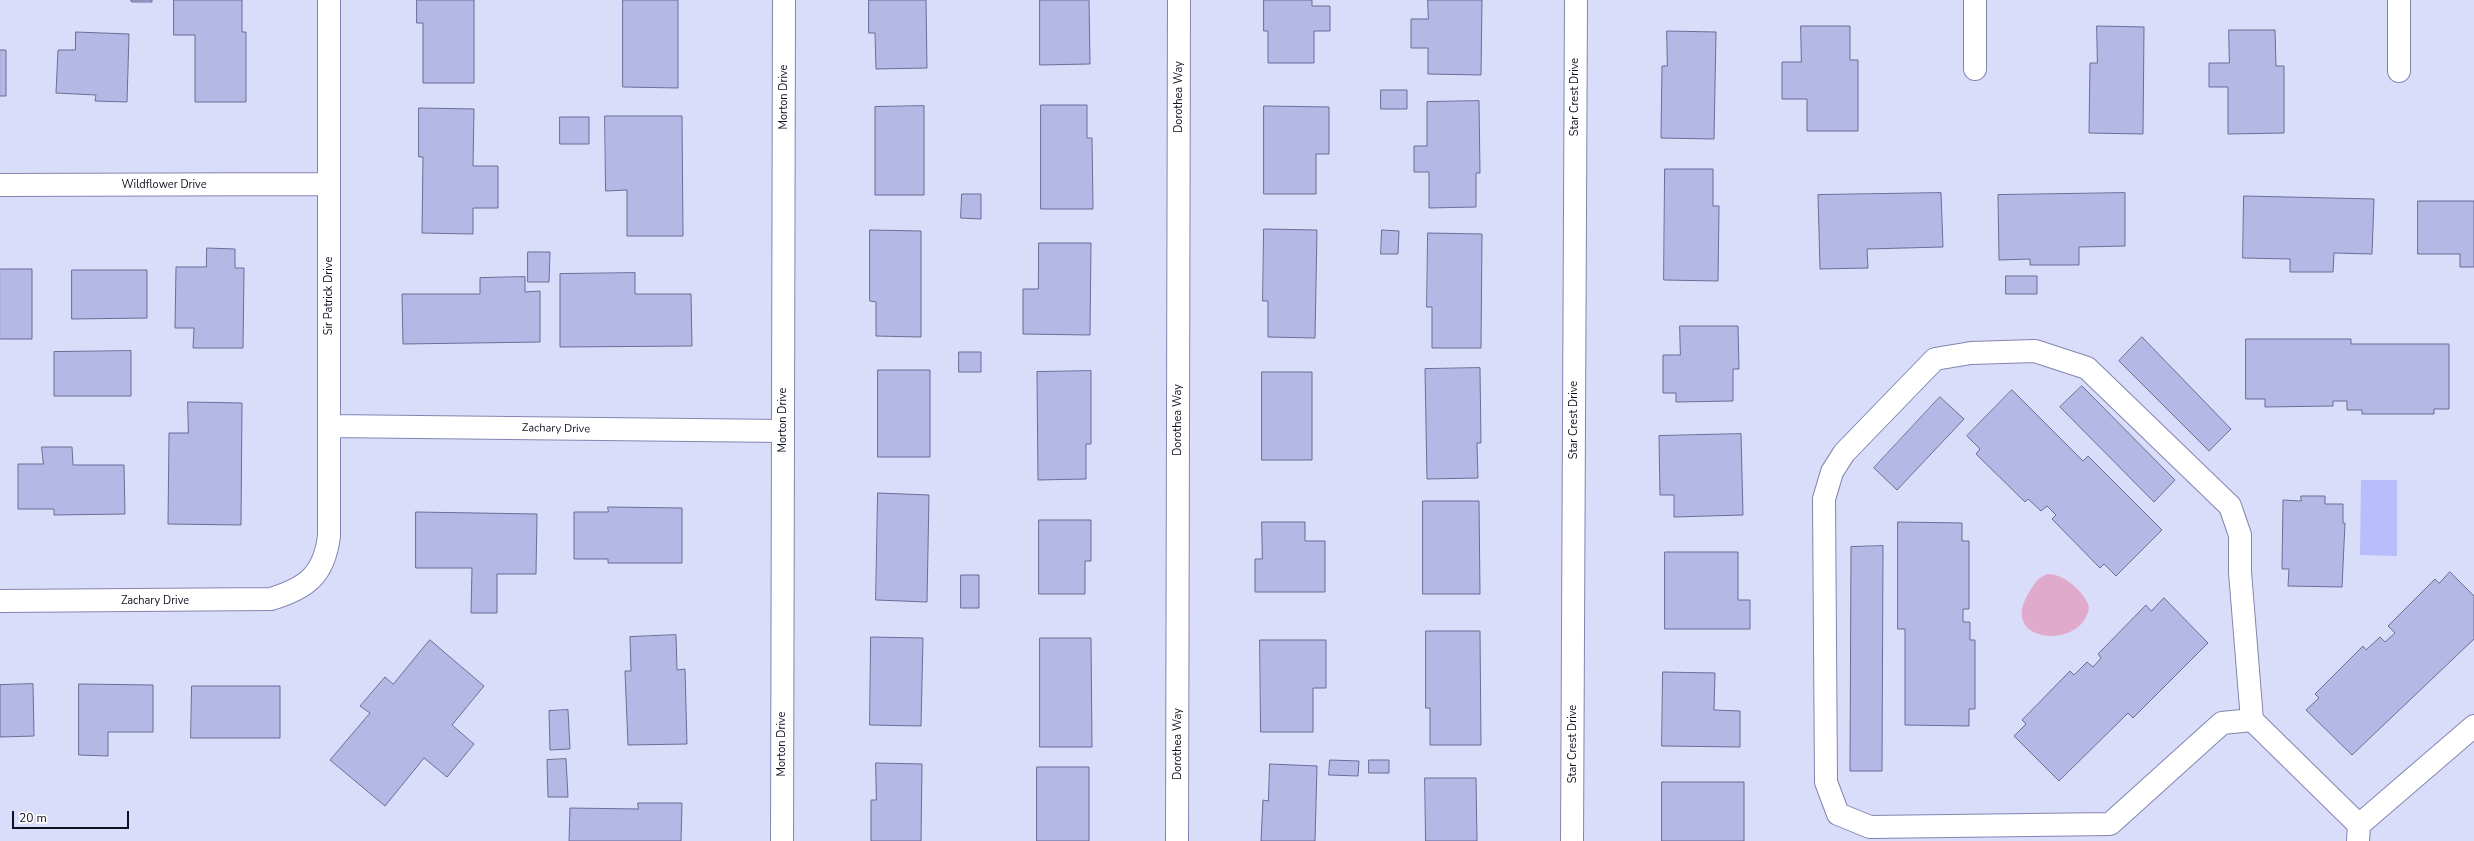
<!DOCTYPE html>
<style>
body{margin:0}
#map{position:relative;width:2474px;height:841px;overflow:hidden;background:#daddf9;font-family:"Nunito Sans",sans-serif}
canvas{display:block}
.scale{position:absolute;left:12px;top:811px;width:117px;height:18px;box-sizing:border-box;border:2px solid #0f1020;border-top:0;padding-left:5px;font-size:12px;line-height:14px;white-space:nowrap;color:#0f1020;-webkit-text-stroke:3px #fff;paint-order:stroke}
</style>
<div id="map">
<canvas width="2474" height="841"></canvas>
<div class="scale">20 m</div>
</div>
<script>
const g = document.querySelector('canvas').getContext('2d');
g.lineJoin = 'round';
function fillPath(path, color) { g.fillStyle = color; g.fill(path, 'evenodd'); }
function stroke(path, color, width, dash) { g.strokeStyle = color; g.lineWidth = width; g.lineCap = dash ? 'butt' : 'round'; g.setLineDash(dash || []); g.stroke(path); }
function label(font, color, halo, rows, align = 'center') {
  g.font = font + ' "Nunito Sans",sans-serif'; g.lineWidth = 3.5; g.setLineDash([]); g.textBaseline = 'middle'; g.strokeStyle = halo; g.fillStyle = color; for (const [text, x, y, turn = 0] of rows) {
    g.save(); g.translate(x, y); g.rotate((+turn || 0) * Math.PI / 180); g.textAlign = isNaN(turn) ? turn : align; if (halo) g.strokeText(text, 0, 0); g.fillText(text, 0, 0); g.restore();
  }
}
fillPath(new Path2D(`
 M2047,574C2063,573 2085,592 2089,607C2084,650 2000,644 2027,596C2032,587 2037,578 2047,574Z`), '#e0aacc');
fillPath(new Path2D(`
 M2361,480H2397V556L2360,555Z`), '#b8bdfc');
const building = new Path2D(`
 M131,0H152V2H132Z
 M174,0H242V32H246V102H195V35H174Z
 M417,0H474V83H423V23H417Z
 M623,0H678V88L623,87Z
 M869,0H926L927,68L876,69L875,33H869Z
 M1040,0H1089L1090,64L1040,65Z
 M1264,0H1312V6H1330V31H1314V63H1268V31H1264Z
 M1428,0H1482L1481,75L1428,74V48H1411V19H1428Z
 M1801,26H1850V60H1858V131H1807V99H1782V62H1801Z
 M2097,26L2144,27L2143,134L2089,133L2090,63H2097Z
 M2229,30H2275L2276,66H2284V133L2228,134V87H2209V63H2229Z
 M1667,31L1716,32L1714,139L1661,138L1662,66H1667Z
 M76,32L129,34L127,102L95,101L96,95L56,93L58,50H75Z
 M0,50H6V96H0Z
 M1381,90H1407V109H1381Z
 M1479,101L1480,173H1476V207L1429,208V172H1414V146H1427V102Z
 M1041,105H1087V138H1092L1093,209H1041Z
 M924,106V195H875V107Z
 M1264,106L1329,107V154H1316V194H1264Z
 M419,108L474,109L473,166H498V208H473V234L422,233L423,157H419Z
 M605,116H682L683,236H627V190L606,191Z
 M560,117H589V144H560Z
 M1665,169H1713V206H1719L1718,281L1664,280Z
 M1941,193L1943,247L1867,249L1868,268L1820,269L1818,195Z
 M2125,193V246L2079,247V265H2030V259L1999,260L1998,195Z
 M962,194H981V219L961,218Z
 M2244,196L2374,199L2372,254L2334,253L2333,272H2290V259L2243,258Z
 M2418,201H2474V267H2460V254H2418Z
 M1264,229L1317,230L1315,338L1268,337V301H1263Z
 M870,230L921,231V337L876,336V302L870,301Z
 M1382,230L1399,231L1398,254H1381Z
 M1428,233L1482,234L1481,348H1432V307H1427Z
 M1039,243H1091L1090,335L1023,334V289H1038Z
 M207,248L235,249V268H244L243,348H193L194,328H175L176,267H206Z
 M528,252H550L549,282H528Z
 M0,269H32V339H0Z
 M72,270H147V318L72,319Z
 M635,273V294H691L692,346L560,347V274Z
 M2006,276H2037V294H2006Z
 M525,277V292L540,291V342L403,344L402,294H480V278Z
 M1680,326H1738L1739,369H1733V401L1676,402V393H1663V355H1680Z
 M2142,337L2231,429L2209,451L2119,361Z
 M2246,339H2351V344H2449V409H2434V414H2362V410H2347V401H2333V406L2265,407V399H2246Z
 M131,351V396H54V352Z
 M959,352H981V372H959Z
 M1480,368L1481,443H1477L1478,478L1427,479L1425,369Z
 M878,370H930V457H878Z
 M1091,371V444H1086V479L1038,480L1037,372Z
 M1262,372H1312V460H1262Z
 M2082,386L2175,480L2154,502L2060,407Z
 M2012,390L2083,461L2088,456L2162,530L2116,576L2104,564L2100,568L2052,519L2056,515L2047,506L2041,511L2028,499L2025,502L1976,454L1980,449L1967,436Z
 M1940,397L1964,419L1897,490L1874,468Z
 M188,402L242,403L241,525L168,524L169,433H188Z
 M1741,434L1743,515L1674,517V495H1660L1659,436Z
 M42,447H72L73,465H124L125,514L54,515V509H18V464H43Z
 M878,493L929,495L927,602L876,600Z
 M2301,496H2325V504H2343V523H2345L2342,587L2288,586L2289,569H2282L2283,500L2301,501Z
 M1423,501H1479L1480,594H1423Z
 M608,507L682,508V563H608V559H574V512H608Z
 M416,512L537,514L536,574H497V613H471L472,568H416Z
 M1039,520H1091V561H1085V594H1039Z
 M1262,522H1305V541H1325V592H1255V559H1262Z
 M1898,522L1962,523V541H1969V609H1963V622H1970V640H1975V709H1969V726L1905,725V629H1898Z
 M1883,546L1882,771H1850L1851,547Z
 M1665,552H1738V600H1750V629H1665Z
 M2450,572L2474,596V639L2352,755L2306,710L2319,698L2315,694L2363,646L2366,650L2380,637L2385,642L2395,633L2388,626L2435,579L2439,583Z
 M961,575H979V608H961Z
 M2164,598L2208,643L2133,718L2128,713L2059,781L2014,736L2026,724L2022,720L2070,671L2074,675L2087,662L2093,667L2101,658L2098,654L2146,605L2151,611Z
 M1426,631H1480L1481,745H1430V708H1426Z
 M676,635L677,670L685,669L687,744L628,745L625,671H631L630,637Z
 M871,637L923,638L921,726L870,725Z
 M1040,638H1091L1092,747H1040Z
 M430,640L484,686L452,725L474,744L447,777L424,758L385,806L330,760L370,713L360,706L385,677L393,684Z
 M1260,640H1326V688H1313V732H1261Z
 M1663,672L1715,673L1714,710L1740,711V747L1662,746Z
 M33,684L34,736L0,737V685Z
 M79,684L153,685V732H108V756L79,755Z
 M192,686H280V738H191Z
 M568,710L570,749L550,750L549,711Z
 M566,759L568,797H548L547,760Z
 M1330,760L1359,761L1358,776L1329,775Z
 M1369,760H1389V773H1369Z
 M876,763L922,764L921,841H871V800H876Z
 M1270,764L1317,766L1315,841H1261L1263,800L1268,801Z
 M1037,767H1089V841H1037Z
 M1425,778H1476L1477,841H1426Z
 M1662,782H1744V841H1662Z
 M638,803H682L681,841H569L570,808L638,809Z`);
fillPath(building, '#b4b8e5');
stroke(building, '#6b6d97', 1);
const minor = new Path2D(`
 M1975,0V69
 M2399,0V71
 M0,185L328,184
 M329,426L783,431
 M0,601L271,599C307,588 324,575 329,536V0
 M2252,720L2222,723L2110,824L1870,827L1838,814L1826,782L1824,499L1832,472L1844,453L1935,359L1971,353L2035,351L2087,368L2230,506L2240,535V572L2252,720L2359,825L2358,841
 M2359,825L2474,726
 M782,841L784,0
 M1177,841L1179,0
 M1572,841L1576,0`);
stroke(minor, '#8285b0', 24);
stroke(minor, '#fff', 22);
label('11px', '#0f1020', '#fff', [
 ["Morton Drive",784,97,-90],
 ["Dorothea Way",1179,97,-90],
 ["Star Crest Drive",1575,97,-90],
 ["Wildflower Drive",164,185],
 ["Sir Patrick Drive",329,296,-90],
 ["Morton Drive",783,420,-90],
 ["Dorothea Way",1178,420,-90],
 ["Star Crest Drive",1574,420,-90],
 ["Zachary Drive",556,429,1],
 ["Zachary Drive",155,601],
 ["Morton Drive",782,744,-90],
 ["Dorothea Way",1178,744,-90],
 ["Star Crest Drive",1573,744,-90]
]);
</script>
